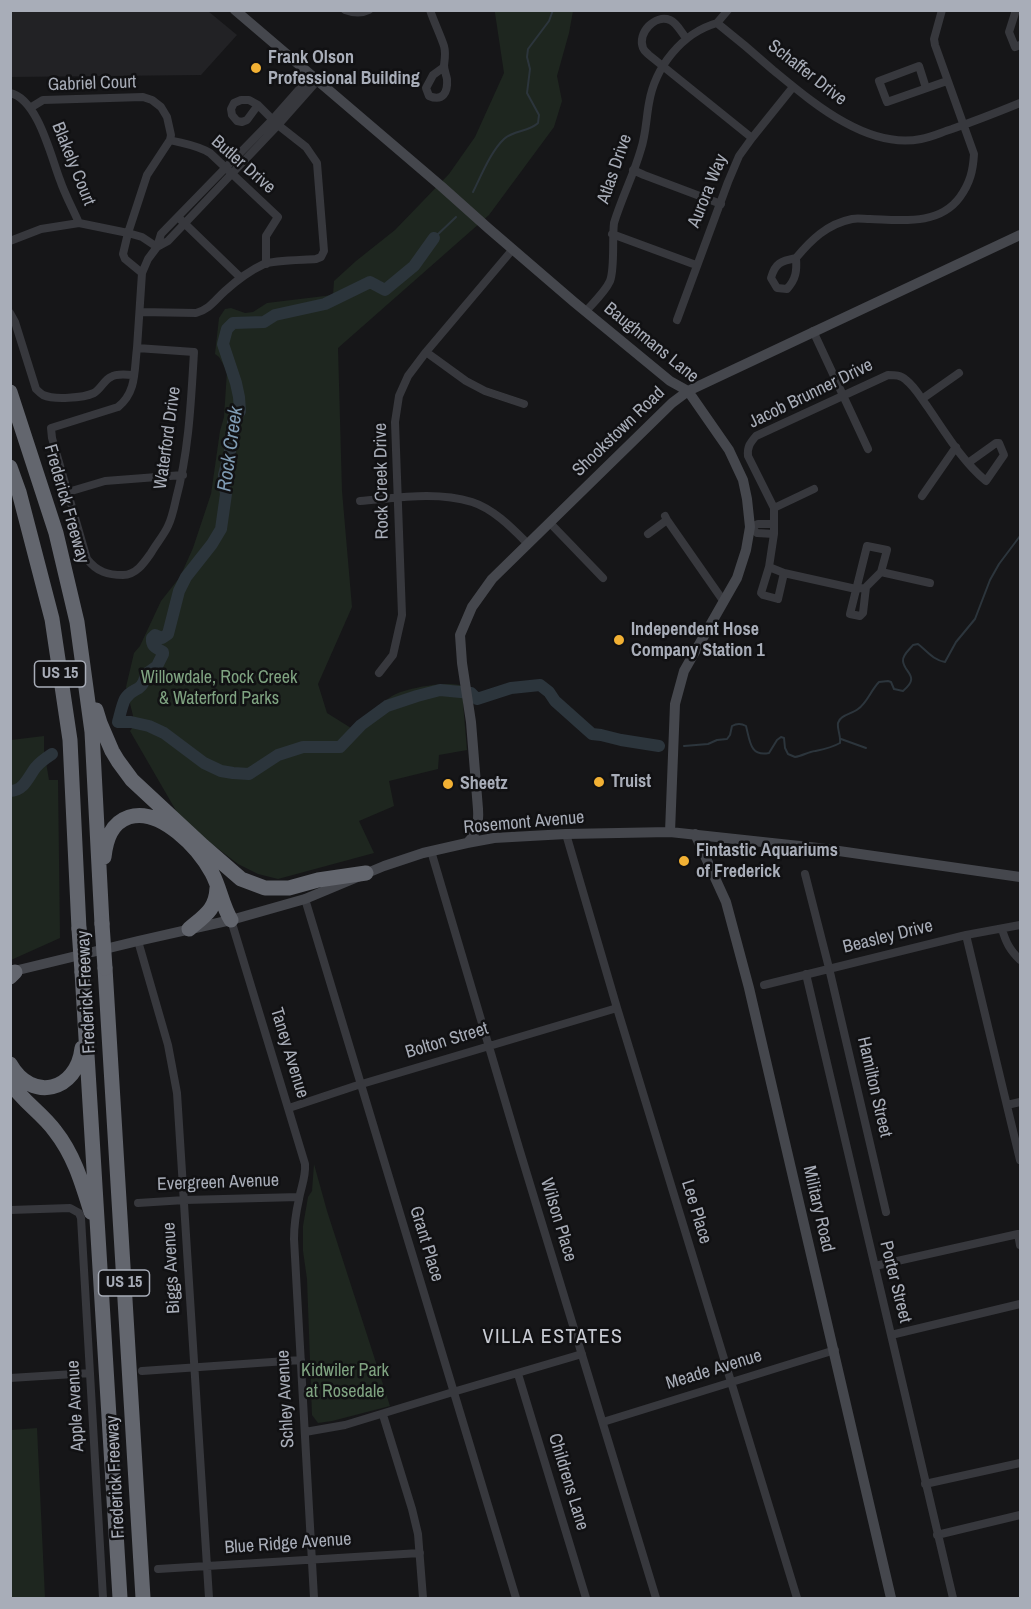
<!DOCTYPE html>
<style>
body{margin:0}
#map{position:relative;width:1031px;height:1609px;overflow:hidden;background:#161618;font-family:"Archivo Narrow",sans-serif}
canvas{display:block}
.frame{position:absolute;inset:0;border:12px solid #a8adb8;pointer-events:none}
</style>
<div id="map">
<canvas width="1031" height="1609"></canvas>
<div class="frame"></div>
</div>
<script>
const g = document.querySelector('canvas').getContext('2d');
g.lineJoin = 'round';
function fillPath(path, color) { g.fillStyle = color; g.fill(path, 'evenodd'); }
function stroke(path, color, width, dash) { g.strokeStyle = color; g.lineWidth = width; g.lineCap = dash ? 'butt' : 'round'; g.setLineDash(dash || []); g.stroke(path); }
function label(font, color, halo, rows, align = 'center') {
  g.font = font + ' "Archivo Narrow",sans-serif'; g.lineWidth = 5; g.setLineDash([]); g.textBaseline = 'middle'; g.strokeStyle = halo; g.fillStyle = color; for (const [text, x, y, turn = 0] of rows) {
    g.save(); g.translate(x, y); g.rotate((+turn || 0) * Math.PI / 180); g.textAlign = isNaN(turn) ? turn : align; if (halo) g.strokeText(text, 0, 0); g.fillText(text, 0, 0); g.restore();
  }
}
fillPath(new Path2D(`
 M10,11H208L237,35L201,75L11,77Z`), '#222225');
fillPath(new Path2D(`
 M495,11H573L569,33L557,76L562,101L554,127L489,215L338,348L342,491L352,607L318,684L327,713L351,728C365,718 378,705 392,696C404,688 453,679 465,687L463,703L467,750L439,755L438,769L389,781L394,806L359,821L374,853L278,879L258,874L238,864L182,821L130,731L135,724L126,687L134,653L140,646L161,601L180,577L193,548L211,494L220,431L224,417L227,371L219,357L215,354L219,318L225,309L231,308L245,313L253,312L267,303L333,295L334,281L356,261L395,230L449,174L475,137L504,73L495,13Z
 M44,736V750L49,780H58L60,938L11,960V740Z
 M314,1164L327,1211L390,1406L332,1421L318,1423L312,1415L307,1279L303,1251V1226L308,1197L312,1191Z
 M37,1428L45,1598H11V1430Z`), '#1e261f');
stroke(new Path2D(`
 M473,192C481,176 491,151 504,139C514,130 529,132 538,123L539,115L527,93L530,69L527,57L528,49L549,21L553,10
 M434,238L456,217
 M841,739L866,748
 M684,746L708,744L717,740L727,739L730,735L732,726C737,723 741,723 746,726C750,741 750,757 769,753L777,740L781,737L784,738L785,748L788,754L795,757C802,756 808,752 815,751C825,749 831,748 840,743C841,736 837,729 838,723C840,715 852,714 858,709C867,703 871,690 879,682L888,681L891,682L894,689L903,691C921,676 904,673 903,661C902,655 910,649 913,645L918,644C927,651 933,660 945,662L956,642L975,619L990,580L999,564L1020,536`), '#2c353c', 2);
stroke(new Path2D(`
 M434,238L414,266L385,290L370,282L325,304L275,315L264,322L233,323L227,329L223,344L236,383L239,397L240,411L233,422V439L224,475V483L226,494L221,529L212,544L186,577L179,591L168,634L162,638L155,635L152,638C151,647 157,648 163,652V654L157,666L146,674C142,694 133,686 125,699C122,705 120,715 118,722H131L149,726L164,733L204,763L221,771L233,773L249,774L278,755L303,747H340L361,725L387,706L417,696L440,690L471,693L477,699L511,688L540,685L549,692L555,701L592,734L601,735L621,740L659,746
 M10,791C24,791 28,777 36,767C40,762 46,758 52,754`), '#2c353c', 12);
stroke(new Path2D(`
 M345,10C353,13 361,14 369,10
 M430,10C434,22 440,34 444,46C446,53 445,58 444,65C444,70 446,74 447,79C448,92 443,102 429,96L426,88L433,75L444,67
 M1016,10L1009,32L1015,47L1020,45
 M717,23C736,38 755,54 773,70C812,102 867,150 921,139C932,137 942,132 952,129C975,121 998,112 1020,103
 M717,23L728,10
 M686,38C681,32 677,23 670,20C655,14 637,33 643,48C644,51 647,53 649,55L752,138
 M926,88L919,66L879,81L887,102L947,81
 M10,93C38,99 51,157 60,180C65,195 73,209 79,223
 M30,108L43,100L143,97L152,100L161,107L167,117L171,135L170,140L147,175L128,233L123,254L125,259L142,273
 M170,140C185,144 197,145 210,153L278,217L266,236V264
 M633,170L644,175L721,204
 M181,220L241,278
 M612,234L696,265
 M10,241L41,229L79,223L128,233L142,237L157,247
 M157,247L168,241L278,125L317,81
 M796,258C781,261 775,263 771,278L777,288L787,289C796,279 797,271 796,258C811,240 827,224 852,219C857,218 864,219 870,219C901,220 939,226 960,197C970,183 973,171 974,154L935,45L934,39L942,10
 M586,311C594,302 605,292 610,281C615,268 612,239 614,223C622,197 634,174 641,149C646,134 646,119 649,103C655,67 682,33 717,23
 M140,312L196,313C210,309 215,300 225,291C236,281 251,270 264,264C274,260 304,260 316,259L321,257L324,251L317,163L306,147L278,125L258,105L249,100H241L234,103L231,109L232,115L237,121L242,122L247,120L258,105
 M10,313L15,322L36,389C38,391 40,393 43,395C54,400 83,398 94,393C101,389 104,380 111,377C117,373 126,375 134,375
 M677,320L728,182L739,156L752,138L793,87
 M813,331L868,449
 M137,348C134,370 137,392 118,407L51,428L52,438L87,559C97,572 108,575 123,575C136,575 144,563 151,553C156,544 164,535 168,526C172,518 174,508 176,499C189,451 191,401 194,352L137,348L142,273L148,259L157,247L161,234L273,119L311,76
 M426,352L466,381L485,391L524,404
 M922,399L959,373
 M68,492L105,481L183,475
 M922,496L956,447
 M360,501C397,498 436,491 472,502C494,509 513,529 528,544
 M774,508L814,489
 M667,520L720,596L724,602L667,520L665,516L667,520
 M550,523L603,578
 M750,527L757,533L774,534
 M750,527L758,524H774
 M648,534L667,520
 M867,546L887,550L881,572L866,587L863,613L860,616L850,614Z
 M769,567L784,573L856,589L861,588
 M881,572L930,583
 M784,573L778,599L763,595L761,593L769,567L774,534V508L748,456C747,447 750,443 756,436L888,375C895,375 901,375 906,380C915,387 921,398 927,406C945,432 962,461 986,481L1004,455L999,443H996L968,463
 M379,673L393,655L402,615L395,422L399,396L408,376L426,352L513,249
 M566,834L617,1008L797,1598
 M431,851L519,1148L656,1598
 M805,874L829,968L886,1212
 M305,899L516,1598
 M231,920L305,1164C306,1177 301,1187 299,1199C296,1212 294,1226 294,1239L314,1598
 M1002,929C1006,943 1010,950 1020,960
 M966,935L1020,1160
 M138,941L168,1045L177,1093L209,1598
 M806,974L953,1598
 M764,985L966,935L1020,925
 M1007,1105L1020,1102
 M289,1108L355,1086L617,1008
 M138,1203L185,1200L299,1197
 M10,1210L70,1208L79,1213L81,1218L103,1598
 M875,1266L1018,1234L1020,1245
 M891,1335L1020,1304
 M142,1371L301,1360
 M518,1374L586,1598
 M10,1378L90,1373
 M383,1415L412,1509L418,1534L423,1598
 M603,1422L835,1350
 M305,1432L345,1425L453,1392L582,1354
 M925,1484L1020,1463
 M937,1535L1020,1515
 M158,1569L420,1553`), '#37383d', 8);
stroke(new Path2D(`
 M235,10L441,186L488,228L574,302L670,381L688,391L729,450L743,480L747,499L750,527L746,550L737,578L684,671L675,704L670,832
 M695,834L726,902L749,988L891,1598
 M467,843C477,834 479,822 478,809L471,722L462,663L460,635L472,607L492,579L672,403L688,391L1020,235
 M10,972L138,941L231,920L305,899L384,866L423,853L467,843L494,838L566,834L670,832L818,848L1020,877`), '#45474d', 10);
stroke(new Path2D(`
 M10,392L56,533L77,622L92,732L102,924
 M10,467L19,492L52,619L70,740L79,929
 M96,710L100,723L112,751L118,761L132,780L203,846L241,879L265,888H289L318,880L366,873
 M104,857C106,840 111,823 129,817C161,807 199,849 212,873C220,888 222,905 231,920
 M189,929C204,916 216,910 217,888
 M105,968L143,1598
 M82,972L120,1598
 M10,977L15,972
 M10,1064C32,1103 77,1091 82,1048
 M10,1082C22,1101 42,1113 55,1131C74,1155 82,1183 91,1212`), '#63666e', 15);
stroke(new Path2D(`
 M102,924L105,968
 M79,929L82,972`), '#63666e', 15);
for (const [x, y, r, color] of [
 [256,68,6,"#f2b134"],
 [619,640,6,"#f2b134"],
 [599,782,6,"#f2b134"],
 [448,784,6,"#f2b134"],
 [684,861,6,"#f2b134"]
]) { const dot = new Path2D(); dot.arc(x, y, r, 0, 2 * Math.PI); g.fillStyle = color; g.fill(dot); stroke(dot, '#111113', 2); }
for (const [x, y, w] of [
 [60,674,51],
 [124,1283,51]
]) { const box = new Path2D(); box.roundRect(x - w / 2, y - 13, w, 26, 4.5); g.fillStyle = '#111113'; g.fill(box); stroke(box, '#a8adb8', 1.5); }
label('bold 16px', '#a8adb8', null, [
 ["US 15",60,674],
 ["US 15",124,1283]
]);
label('bold 18px', '#a8adb8', '#111113', [
 ["Frank Olson",268,58],
 ["Professional Building",268,79],
 ["Independent Hose",631,630],
 ["Company Station 1",631,651],
 ["Truist",611,782],
 ["Sheetz",460,784],
 ["Fintastic Aquariums",696,851],
 ["of Frederick",696,872]
], 'left');
label('18px', '#a8adb8', '#111113', [
 ["Schaffer Drive",807,73,38],
 ["Gabriel Court",92,84,-2],
 ["Blakely Court",73,164,68],
 ["Butler Drive",243,165,41],
 ["Atlas Drive",615,169,-71],
 ["Aurora Way",708,191,-68],
 ["Baughmans Lane",651,343,39],
 ["Jacob Brunner Drive",811,394,-26],
 ["Shookstown Road",619,432,-44],
 ["Waterford Drive",168,438,-82],
 ["Rock Creek Drive",382,481,-91],
 ["Frederick Freeway",66,504,74],
 ["Rosemont Avenue",524,823,-5],
 ["Beasley Drive",888,937,-14],
 ["Frederick Freeway",87,992,-93],
 ["Bolton Street",447,1041,-17],
 ["Taney Avenue",289,1053,73],
 ["Hamilton Street",874,1087,77],
 ["Evergreen Avenue",218,1183,-2],
 ["Military Road",818,1209,77],
 ["Lee Place",696,1212,73],
 ["Wilson Place",558,1220,73],
 ["Grant Place",426,1244,73],
 ["Biggs Avenue",172,1268,-93],
 ["Porter Street",895,1282,76],
 ["Meade Avenue",714,1370,-17],
 ["Schley Avenue",286,1399,-93],
 ["Apple Avenue",76,1406,-93],
 ["Frederick Freeway",116,1477,-93],
 ["Childrens Lane",568,1482,73],
 ["Blue Ridge Avenue",288,1544,-4]
]);
label('18px', '#7fa381', '#111113', [
 ["Willowdale, Rock Creek",219,678],
 ["& Waterford Parks",219,699],
 ["Kidwiler Park",345,1371],
 ["at Rosedale",345,1392]
]);
label('italic 20px', '#7f9bb3', '#111113', [
 ["Rock Creek",231,449,-82]
]);
g.letterSpacing = '1.5px';
label('20px', '#c9ccd4', '#111113', [
 ["VILLA ESTATES",553,1338]
]);
g.letterSpacing = '0px';
</script>
